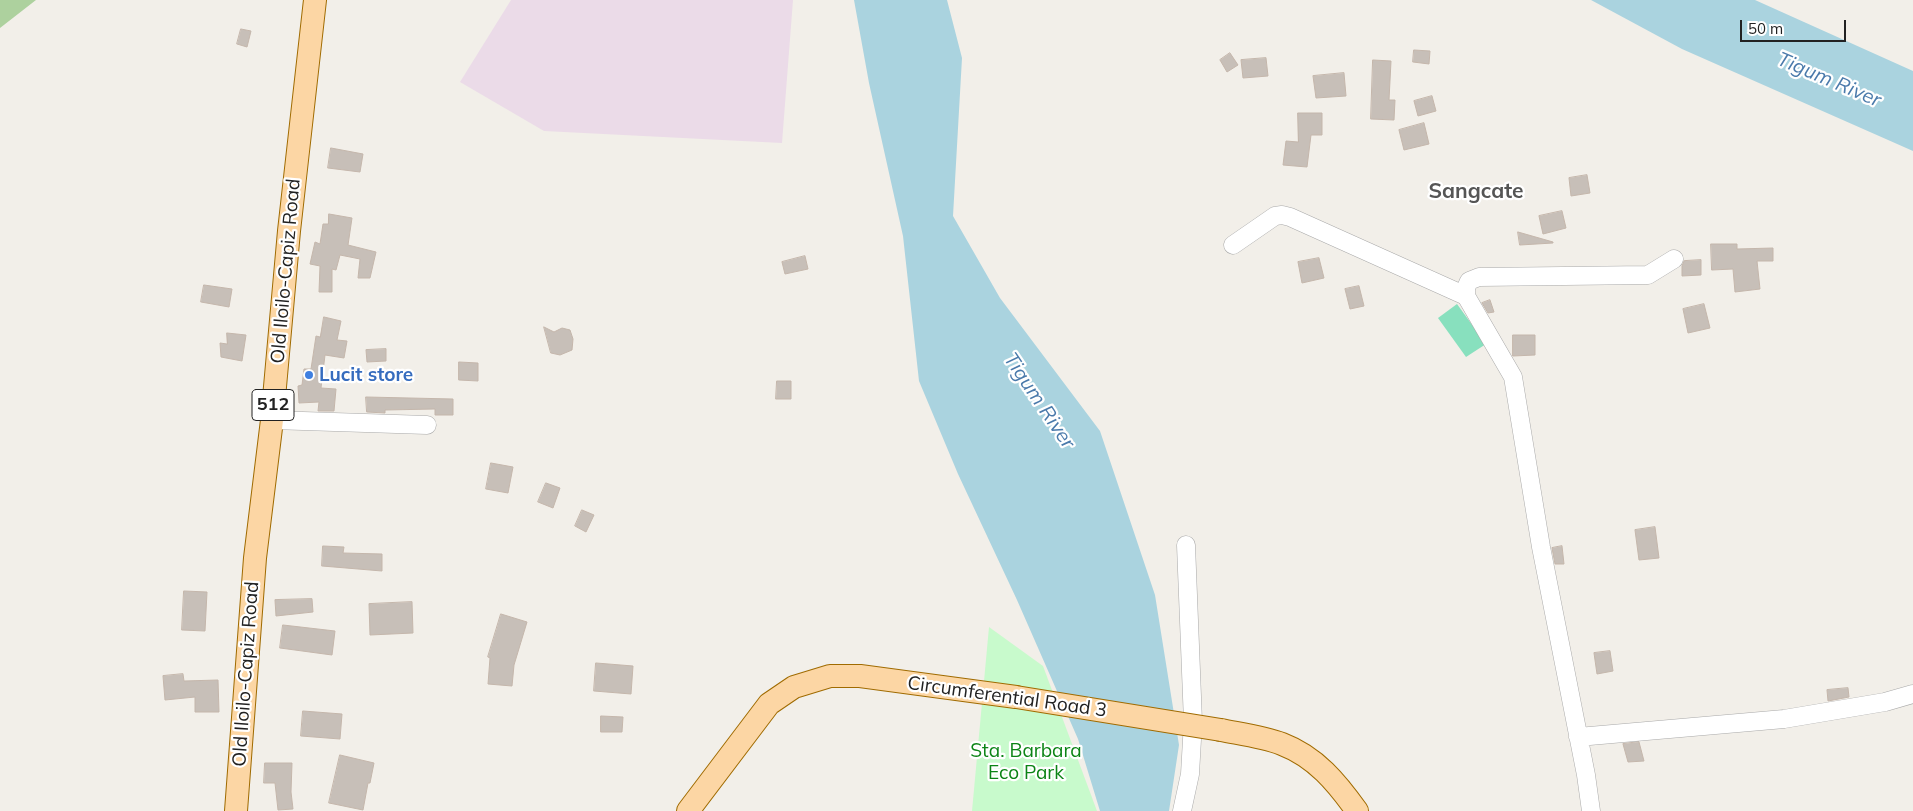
<!DOCTYPE html>
<style>
body{margin:0}
#map{position:relative;width:1913px;height:811px;overflow:hidden;background:#f2efe9;font-family:Mulish,sans-serif}
canvas{display:block}
.scale{position:absolute;left:1740px;top:20px;width:106px;height:22px;box-sizing:border-box;border:2px solid #222;border-top:0;padding-left:6px;font-size:15px;line-height:18px;white-space:nowrap;color:#222;-webkit-text-stroke:4px #fff;paint-order:stroke}
</style>
<div id="map">
<canvas width="1913" height="811"></canvas>
<div class="scale">50 m</div>
</div>
<script>
const g = document.querySelector('canvas').getContext('2d');
g.lineJoin = 'round';
function fillPath(path, color) { g.fillStyle = color; g.fill(path, 'evenodd'); }
function stroke(path, color, width, dash) { g.strokeStyle = color; g.lineWidth = width; g.lineCap = dash ? 'butt' : 'round'; g.setLineDash(dash || []); g.stroke(path); }
function label(font, color, halo, rows, align = 'center') {
  g.font = font + ' Mulish,sans-serif'; g.lineWidth = 4.5; g.setLineDash([]); g.textBaseline = 'middle'; g.strokeStyle = halo; g.fillStyle = color; for (const [text, x, y, turn = 0] of rows) {
    g.save(); g.translate(x, y); g.rotate((+turn || 0) * Math.PI / 180); g.textAlign = isNaN(turn) ? turn : align; if (halo) g.strokeText(text, 0, 0); g.fillText(text, 0, 0); g.restore();
  }
}
fillPath(new Path2D(`
 M511,0H793L782,143L544,131L460,82Z`), '#ebdbe8');
fillPath(new Path2D(`
 M0,0H36L0,28Z`), '#add19e');
fillPath(new Path2D(`
 M989,627L1043,666L1097,811H972Z`), '#c8facc');
fillPath(new Path2D(`
 M1457,304L1486,344L1466,357L1438,318Z`), '#88e0be');
fillPath(new Path2D(`
 M854,0H947L962,58L953,216L1000,298L1100,431L1155,595L1179,745L1169,811H1100L1078,739L1017,600L958,474L919,381L903,236L869,83Z
 M1591,0H1755L1913,71V151L1682,49Z`), '#aad3df');
const building = new Path2D(`
 M241,29L251,31L247,47L237,44Z
 M1414,50L1430,51L1429,64L1413,62Z
 M1230,53L1238,65L1227,72L1220,60Z
 M1266,58L1268,76L1243,78L1241,60Z
 M1373,60L1391,61L1389,100H1395L1394,120L1371,119Z
 M1344,73L1346,96L1316,98L1313,76Z
 M1432,96L1436,111L1418,116L1414,101Z
 M1298,113H1322V135H1311L1307,167L1283,165L1286,141L1298,142Z
 M1424,123L1429,144L1404,150L1399,130Z
 M331,148L363,154L360,172L328,168Z
 M1587,175L1590,193L1571,196L1569,178Z
 M1562,211L1566,228L1543,234L1539,216Z
 M329,214L352,218L348,245L376,252L370,278H358L360,259L340,255L336,270L332,269V292H319L320,266L310,264L315,242L320,244L323,224H328Z
 M1518,232L1553,242V243L1520,245Z
 M1711,244H1737V249L1773,248V261H1757L1760,289L1735,292L1733,269L1712,270Z
 M805,256L808,269L785,274L782,262Z
 M1319,258L1324,278L1302,283L1298,262Z
 M1701,260V275L1682,276V266L1684,261Z
 M204,285L232,289L229,307L201,302Z
 M1359,286L1364,306L1350,309L1345,289Z
 M1490,300L1494,312L1488,313L1482,303Z
 M1704,304L1710,328L1688,333L1683,309Z
 M324,317L341,321L337,340L347,341L344,358L325,355L321,388L336,389L334,411H318L319,402L299,403L298,386L302,385L304,369H311L316,336L320,337Z
 M544,327L554,332L562,328L570,330L573,339L572,350L560,355L551,353Z
 M227,333L246,335L242,361L221,357L220,343L227,344Z
 M1513,335H1535V355L1513,356Z
 M386,349V361L367,362L366,350Z
 M459,362L478,363V381L459,380Z
 M777,381H791V399H776Z
 M366,397L453,399V415H435V409L385,410V413L367,412Z
 M491,463L513,467L508,493L486,489Z
 M546,483L560,488L553,508L538,502Z
 M582,510L594,515L586,532L575,526Z
 M1655,527L1659,558L1639,560L1635,530Z
 M323,546L344,547L343,553L382,554V571L322,566Z
 M1562,546L1564,564H1555L1552,548Z
 M184,591L207,592L205,631L182,630Z
 M312,599L313,612L276,616L275,600Z
 M412,602L413,633L370,635L369,604Z
 M501,614L527,622L514,665L512,686L488,684L490,658L488,657Z
 M283,625L335,631L332,655L280,648Z
 M1610,651L1613,671L1597,674L1594,653Z
 M596,663L633,666L631,694L594,691Z
 M183,674L184,681L218,680L219,712H195V697L165,700L163,676Z
 M1848,688L1849,697L1828,701L1827,690Z
 M303,711L342,714L340,739L301,736Z
 M601,716L623,717L622,732H601Z
 M1639,742L1644,761L1628,762L1623,744Z
 M340,755L374,763L370,783H368L363,810L329,803Z
 M265,763H292L291,792L293,809L278,810L275,783H264Z`);
fillPath(building, '#c7bfb8');
stroke(building, '#c4b6ab', 1);
const minor = new Path2D(`
 M1233,245L1275,216L1282,215L1290,217L1466,296
 M272,420L427,425
 M1578,737L1784,719L1885,702L1913,694
 M1182,811L1190,774L1193,722L1186,545
 M1591,811L1586,775L1541,547L1513,377L1466,296V288L1469,281L1479,277L1648,275L1674,259`);
const major = new Path2D(`
 M1221,730C1241,734 1264,737 1282,744C1316,757 1337,783 1357,811
 M236,811L255,558L272,420L289,231L315,0
 M688,811L769,704L794,687L830,676H860L1016,697`);
stroke(minor, '#a9a9a9', 19);
stroke(major, '#a06b00', 24);
stroke(minor, '#fff', 18);
stroke(major, '#fcd6a4', 22);
const majorBridge = new Path2D(`
 M1016,697L1221,730`);
stroke(majorBridge, '#a06b00', 24, []);
stroke(majorBridge, '#fcd6a4', 22);
for (const [x, y, r, color] of [
 [309,375,5,"#3f7fe0"]
]) { const dot = new Path2D(); dot.arc(x, y, r, 0, 2 * Math.PI); g.fillStyle = color; g.fill(dot); stroke(dot, '#fff', 2); }
for (const [x, y, w] of [
 [273,405,42]
]) { const box = new Path2D(); box.roundRect(x - w / 2, y - 15.5, w, 31, 4); g.fillStyle = '#fff'; g.fill(box); stroke(box, '#222', 1); }
label('bold 18px', '#222', null, [
 ["512",273,405]
]);
label('19px', '#222', '#fff', [
 ["Old Iloilo-Capiz Road",286,271,-85],
 ["Old Iloilo-Capiz Road",246,674,-86],
 ["Circumferential Road 3",1007,697,8]
]);
label('bold 19px', '#366cbe', '#fff', [
 ["Lucit store",319,375]
], 'left');
label('19px', '#0c8416', '#fff', [
 ["Sta. Barbara",1026,751],
 ["Eco Park",1026,773]
]);
label('italic 20px', '#4a7aab', '#fff', [
 ["Tigum River",1829,80,23],
 ["Tigum River",1039,401,56]
]);
label('bold 21px', '#555', '#fff', [
 ["Sangcate",1476,192]
]);
</script>
